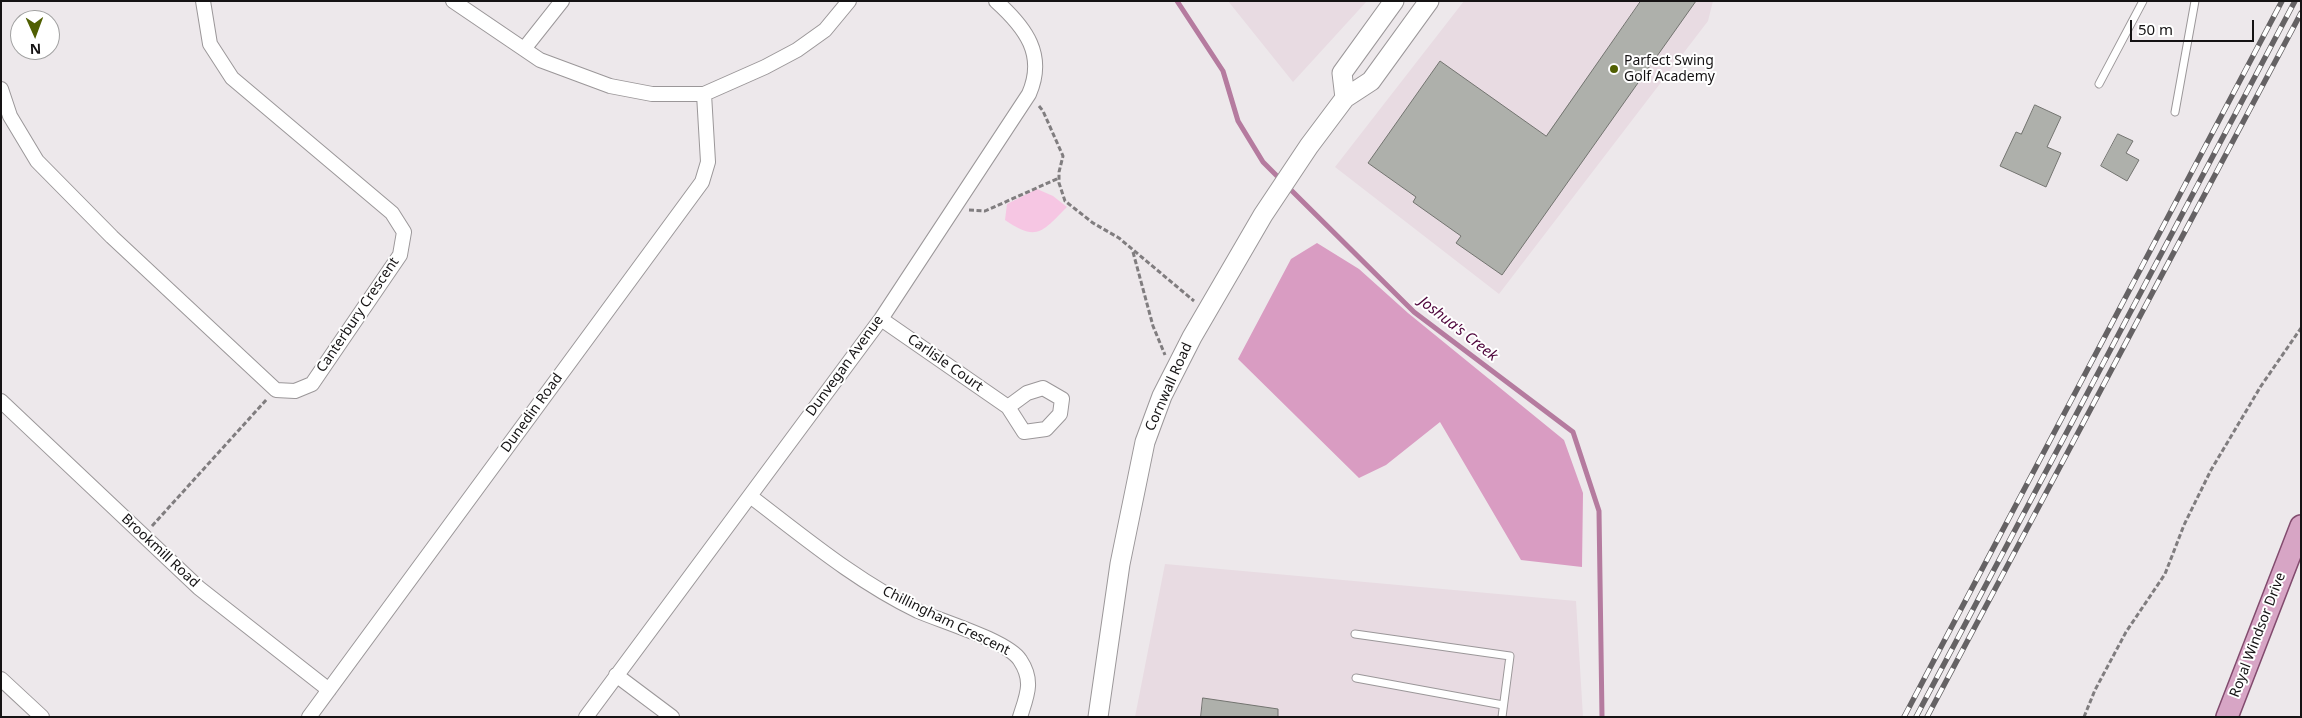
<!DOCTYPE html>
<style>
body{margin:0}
#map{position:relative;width:2302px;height:718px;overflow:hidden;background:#ede8eb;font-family:"Noto Sans",sans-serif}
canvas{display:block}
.frame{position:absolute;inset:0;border:2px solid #151314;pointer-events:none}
.north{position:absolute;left:10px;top:10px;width:50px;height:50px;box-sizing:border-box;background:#fff;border:1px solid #a1a1a1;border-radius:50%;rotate:178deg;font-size:14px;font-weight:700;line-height:20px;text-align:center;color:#151314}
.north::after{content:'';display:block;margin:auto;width:18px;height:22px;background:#505f02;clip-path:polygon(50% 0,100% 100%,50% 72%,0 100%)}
.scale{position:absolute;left:2130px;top:20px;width:124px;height:22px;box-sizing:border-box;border:2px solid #151314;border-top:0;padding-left:6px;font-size:15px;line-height:18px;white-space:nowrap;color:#151314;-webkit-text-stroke:4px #fff;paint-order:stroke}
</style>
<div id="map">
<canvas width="2302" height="718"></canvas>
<div class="frame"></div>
<div class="north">N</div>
<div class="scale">50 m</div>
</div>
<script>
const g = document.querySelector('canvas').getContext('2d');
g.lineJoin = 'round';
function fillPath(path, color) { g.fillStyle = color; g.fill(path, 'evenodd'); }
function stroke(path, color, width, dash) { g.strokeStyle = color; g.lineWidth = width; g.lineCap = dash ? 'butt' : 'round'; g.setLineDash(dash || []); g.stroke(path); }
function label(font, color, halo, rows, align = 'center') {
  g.font = font + ' "Noto Sans",sans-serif'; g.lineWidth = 4; g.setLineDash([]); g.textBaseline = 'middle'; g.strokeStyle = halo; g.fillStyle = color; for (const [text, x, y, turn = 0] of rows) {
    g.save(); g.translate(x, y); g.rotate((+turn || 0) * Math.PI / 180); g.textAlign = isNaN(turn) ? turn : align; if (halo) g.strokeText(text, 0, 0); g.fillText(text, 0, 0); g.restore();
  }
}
fillPath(new Path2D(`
 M1228,1H1367L1293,82Z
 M1464,1H1713L1708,21L1499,294L1335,167Z
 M1165,564L1576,601L1583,717H1135Z`), '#e8dbe2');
fillPath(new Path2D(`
 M1037,189L1053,196L1067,207C1042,232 1037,242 1005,220L1007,204Z`), '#f6c6e3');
fillPath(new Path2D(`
 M1317,243L1359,269L1408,313L1564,440L1583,493L1582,567L1521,560L1440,422L1386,465L1359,478L1238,359L1291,259Z`), '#d99cc2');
stroke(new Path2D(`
 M1177,1L1223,71L1238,121L1263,162L1281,180
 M1287,186L1414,312L1573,432L1599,511L1602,717`), '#b57b9f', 5);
const building = new Path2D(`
 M1641,1H1696L1502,275L1456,243L1461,236L1413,202L1416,197L1368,163L1440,61L1546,136Z
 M2035,105L2061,117L2047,147L2061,153L2046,187L2000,166L2016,132L2021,134Z
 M2118,134L2133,141L2126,153L2139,160L2127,181L2101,166Z
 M1203,698L1278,709V717H1201Z`);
fillPath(building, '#aeb0ab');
stroke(building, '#737470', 1);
const lane = new Path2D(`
 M2099,84L2143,1
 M2175,112L2195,1
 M1355,634L1510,656L1502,717
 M1356,678L1503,705`);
const street = new Path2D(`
 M453,1L540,60L610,86L652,94H704L765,67L797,50L825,30L849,1
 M524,49L562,1
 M1,89L10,116L37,161L112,237L276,390L295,391L312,384L400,255L404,232L392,213L232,78L210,44L203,1
 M881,319L1008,407L1024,432L1046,429L1060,414L1062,399L1043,388L1027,393L1008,407
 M1,401L199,588L329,690
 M750,496C804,537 856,581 918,611C941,621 1008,641 1020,660C1034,681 1027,695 1020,717
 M616,675L672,717
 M1,679L42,717
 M309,717L702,182L708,162L704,94
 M586,717L881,319L1029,94C1046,55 1026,28 996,1`);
const secondary = new Path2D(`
 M1345,98L1342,73L1394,1
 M1098,717L1120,564L1145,442L1162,396L1192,337L1263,215L1309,146L1345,98L1371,81L1429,1`);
const primary = new Path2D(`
 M2227,717L2301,526`);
stroke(lane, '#9b9799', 9);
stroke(street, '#9b9799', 16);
stroke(secondary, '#9b9799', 21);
stroke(primary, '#824b6e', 24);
stroke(new Path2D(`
 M1039,106L1043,111L1063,156L1059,172V183L1065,201L1093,223L1119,238L1194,301
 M969,210L985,211L1059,178
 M1133,252L1153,326L1165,355
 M152,526L267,399
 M2084,717L2095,690L2126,632L2165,574L2184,525L2211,470L2261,386L2301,328`), '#807d7f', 3, [5, 2.5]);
stroke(lane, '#fff', 7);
stroke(street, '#fff', 14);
stroke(secondary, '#fff', 19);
stroke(primary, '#d7a5c5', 21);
const rail = new Path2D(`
 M1904,717L2282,1
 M1916,717L2295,1
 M1927,717L2301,13`);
stroke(rail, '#656264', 5.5);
stroke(rail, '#fff', 4, [11]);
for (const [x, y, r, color] of [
 [1614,69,5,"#505f02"]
]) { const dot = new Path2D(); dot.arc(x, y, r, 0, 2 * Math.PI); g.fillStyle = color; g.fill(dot); stroke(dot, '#fff', 2); }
label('14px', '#151314', '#fff', [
 ["Parfect Swing",1624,61],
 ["Golf Academy",1624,77]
], 'left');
label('14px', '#151314', '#fff', [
 ["Canterbury Crescent",358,315,-56],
 ["Carlisle Court",945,363,35],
 ["Dunvegan Avenue",845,366,-54],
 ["Cornwall Road",1169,387,-66],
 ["Dunedin Road",532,413,-54],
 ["Brookmill Road",160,551,43],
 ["Chillingham Crescent",946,621,26],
 ["Royal Windsor Drive",2258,635,-69]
]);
label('italic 15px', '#4e053b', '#fff', [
 ["Joshua's Creek",1458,329,38]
]);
</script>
